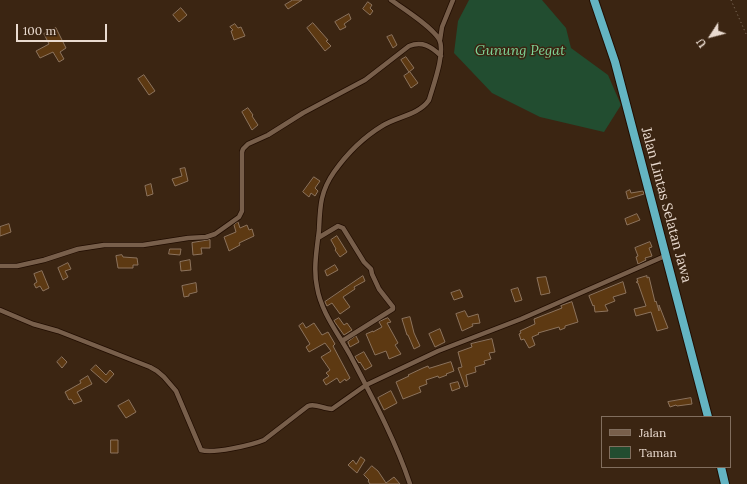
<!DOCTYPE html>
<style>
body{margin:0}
#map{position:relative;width:747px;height:484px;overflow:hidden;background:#3b2512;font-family:Lora,serif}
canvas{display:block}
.legend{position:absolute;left:601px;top:416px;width:130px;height:52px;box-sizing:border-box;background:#3b2512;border:1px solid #816e5e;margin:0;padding:5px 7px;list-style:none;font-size:12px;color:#eadbd0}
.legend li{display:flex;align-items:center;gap:8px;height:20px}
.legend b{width:20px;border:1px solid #816e5e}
.north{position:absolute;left:691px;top:16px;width:40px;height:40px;-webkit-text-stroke:3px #3b2512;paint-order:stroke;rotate:234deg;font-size:11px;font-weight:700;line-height:16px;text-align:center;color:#eadbd0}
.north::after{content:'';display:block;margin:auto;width:14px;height:18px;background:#eadbd0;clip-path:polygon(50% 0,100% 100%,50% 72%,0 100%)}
.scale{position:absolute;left:16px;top:24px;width:91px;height:18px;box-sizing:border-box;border:2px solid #eadbd0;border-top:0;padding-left:5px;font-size:12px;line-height:14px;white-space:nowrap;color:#eadbd0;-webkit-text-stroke:3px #3b2512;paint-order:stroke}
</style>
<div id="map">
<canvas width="747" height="484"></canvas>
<ul class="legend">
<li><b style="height:5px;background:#785f4b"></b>Jalan</li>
<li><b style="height:11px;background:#224d30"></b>Taman</li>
</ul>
<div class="north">U</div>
<div class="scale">100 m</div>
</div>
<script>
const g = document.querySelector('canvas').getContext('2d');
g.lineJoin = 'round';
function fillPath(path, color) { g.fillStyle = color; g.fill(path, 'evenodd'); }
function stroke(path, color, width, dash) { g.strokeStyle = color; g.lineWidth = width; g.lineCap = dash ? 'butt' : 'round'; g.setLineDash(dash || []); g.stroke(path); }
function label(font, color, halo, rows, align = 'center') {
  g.font = font + ' Lora,serif'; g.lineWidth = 3; g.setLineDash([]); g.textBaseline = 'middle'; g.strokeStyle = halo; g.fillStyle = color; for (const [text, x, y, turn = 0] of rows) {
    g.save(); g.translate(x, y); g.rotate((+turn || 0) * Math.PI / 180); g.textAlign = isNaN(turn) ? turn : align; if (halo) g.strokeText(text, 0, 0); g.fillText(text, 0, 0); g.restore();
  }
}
fillPath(new Path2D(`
 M469,0H542L566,28L571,48L608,75L621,105L604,132L540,117L492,93L454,53L458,21Z`), '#224d30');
const building = new Path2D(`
 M293,0H302L288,9L285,5Z
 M368,2L372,5L370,8L373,11L370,15L363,9Z
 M181,8L187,15L179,22L173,15Z
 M349,14L351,19L344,24L346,27L340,30L335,22Z
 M313,23L328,40L326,41L331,46L325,51L307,28Z
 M235,24L238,28L241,27L245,36L234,40L231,31L233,30L230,27Z
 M56,28L66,48L60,52L64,59L59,62L53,52L40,58L36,51L49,44L44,34Z
 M392,35L397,45L393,48L387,37Z
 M406,57L414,68L409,72L401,60Z
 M410,72L418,83L411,88L404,76Z
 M144,75L155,91L149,95L138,79Z
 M248,108L253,115L252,116L258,125L252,130L242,112Z
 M185,168L188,181L175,186L172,179L182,176L180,169Z
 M314,177L320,181L315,188L318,191L315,196L311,193L309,197L303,192Z
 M151,184L153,194L147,196L145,186Z
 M630,190L631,193L643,191L644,194L628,199L626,192Z
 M637,214L640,220L627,225L625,219Z
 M238,222L240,228L247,225L249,230L252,229L254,236L239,243L240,245L229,251L224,237L236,232L234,225Z
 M9,224L11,232L0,236V227Z
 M337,236L347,252L340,257L335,250L336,249L331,240Z
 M210,240V248H201L202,254L193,255L192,243Z
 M650,242L652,247L649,248L652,256L645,258L646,260L638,264L636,257L638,256L635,248Z
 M170,249H181L180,255L169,254Z
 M122,255L123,257L137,258L138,265H133V268H118L116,256Z
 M190,260L191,270L181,271L180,262Z
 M68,263L71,269L65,271L68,277L63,280L58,268Z
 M335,265L338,270L327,276L325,271Z
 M42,271L49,288L43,291L40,286L36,288L34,284L37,282L34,274Z
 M363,276L365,281L354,287L355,289L343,297L350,307L340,314L332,303L327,306L325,302Z
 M647,276V278L649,277L655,302L656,301L659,311V305L668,328L657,331L651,312L636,316L634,309L646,306L638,283L636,282H638L637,279Z
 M546,277L550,293L541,295L537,278Z
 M623,282L626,293L613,297L615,301L605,305L608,311L595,312L594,305L593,306L589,296Z
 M196,283L197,292L189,294V296L184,297L182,286Z
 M518,288L522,300L515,302L511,290Z
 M460,290L463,297L454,300L451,293Z
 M572,302L578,322L565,326V328L560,330L559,327L538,333L539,334L532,337L535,345L529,348L524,339L521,340L519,334L521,333L520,331L535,324L534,319L562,308L561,306Z
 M465,311L468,317L478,314L480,323L472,324L473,326L462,331L456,314Z
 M410,317L414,333L420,346L414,349L408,335H407L402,319Z
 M339,318L344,325L347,323L352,330L344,335L334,321Z
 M388,318L391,322L387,323L398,343L395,345L401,354L389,359L386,351L375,355L366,334L373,331V332L382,327L379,322Z
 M303,323L306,328L314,323L322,335L328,332L335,344L333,346L350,378L346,381L345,379L340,383L337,378L326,385L323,380L329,376L326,373L330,370L321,357L331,351L325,343L309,352L306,347L310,344L299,326Z
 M440,329L445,342L435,347L429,334Z
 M356,336L359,342L350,347L348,342Z
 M492,339L495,352L489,353L491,359L484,361L485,364L475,367L476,372L466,375L468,386L465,387L458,368L462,367L458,352L472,347L471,344Z
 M364,352L372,366L365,370L360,362L359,363L355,357Z
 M62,357L67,362L62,368L57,362Z
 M451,362L454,371L446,374L447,375L439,378L438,376L426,380L427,384L419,387L421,392L403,399L396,382L409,376L408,375L423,368L428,366L429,368Z
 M96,365L106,375L110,370L114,374L106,383L91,370Z
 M88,376L92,384L77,392L82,401L74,404L71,399L69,400L65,392L81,383L80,381Z
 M458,382L460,388L452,391L450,384Z
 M391,391L397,403L384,410L378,398Z
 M691,398L692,404L677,406L676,405L670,407L668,402Z
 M129,400L136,412L126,418L118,406Z
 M111,440H118V453H111Z
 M361,457L365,460L357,473L348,465L353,460L356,464Z
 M372,466L378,471L386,483L394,477L400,484H370L368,481L369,480L364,475Z`);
fillPath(building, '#5d3912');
stroke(building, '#8c735d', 1);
const minor = new Path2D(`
 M391,0C404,9 431,26 439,39C446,52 433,86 429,100C419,115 396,117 382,126C364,137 346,155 334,172C320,192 320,207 319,230C317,248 313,269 317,287C321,312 338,333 350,355C372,397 395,439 410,484
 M440,40L442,27L453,0
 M318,238L338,226L343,228L364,262L371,269L372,274L379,289L393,307V309L342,341
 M0,266H17L44,260L78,249L104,245H143L188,238L206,237L215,234L239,217L242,211V152L243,149L248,144L268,135L303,113L365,80L409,46C422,41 431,46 441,56
 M0,310L33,324L58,331L150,367L157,371L164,377L176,391L201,450C213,454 252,445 264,440L308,406C316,403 323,409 332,409L366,385L438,351L521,319L665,256`);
const trunk = new Path2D(`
 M594,0L615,62L708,417
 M721,467L725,484`);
stroke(minor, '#210d00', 6);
stroke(trunk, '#210d00', 10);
stroke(new Path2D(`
 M731,0L747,36`), '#897767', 1, [1, 3]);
stroke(minor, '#785f4b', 4.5);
stroke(trunk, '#64b4c2', 8);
label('italic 14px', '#7ed598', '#3b2512', [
 ["Gunung Pegat",520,51]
]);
label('14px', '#eadbd0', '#3b2512', [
 ["Jalan Lintas Selatan Jawa",666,205,75]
]);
</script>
